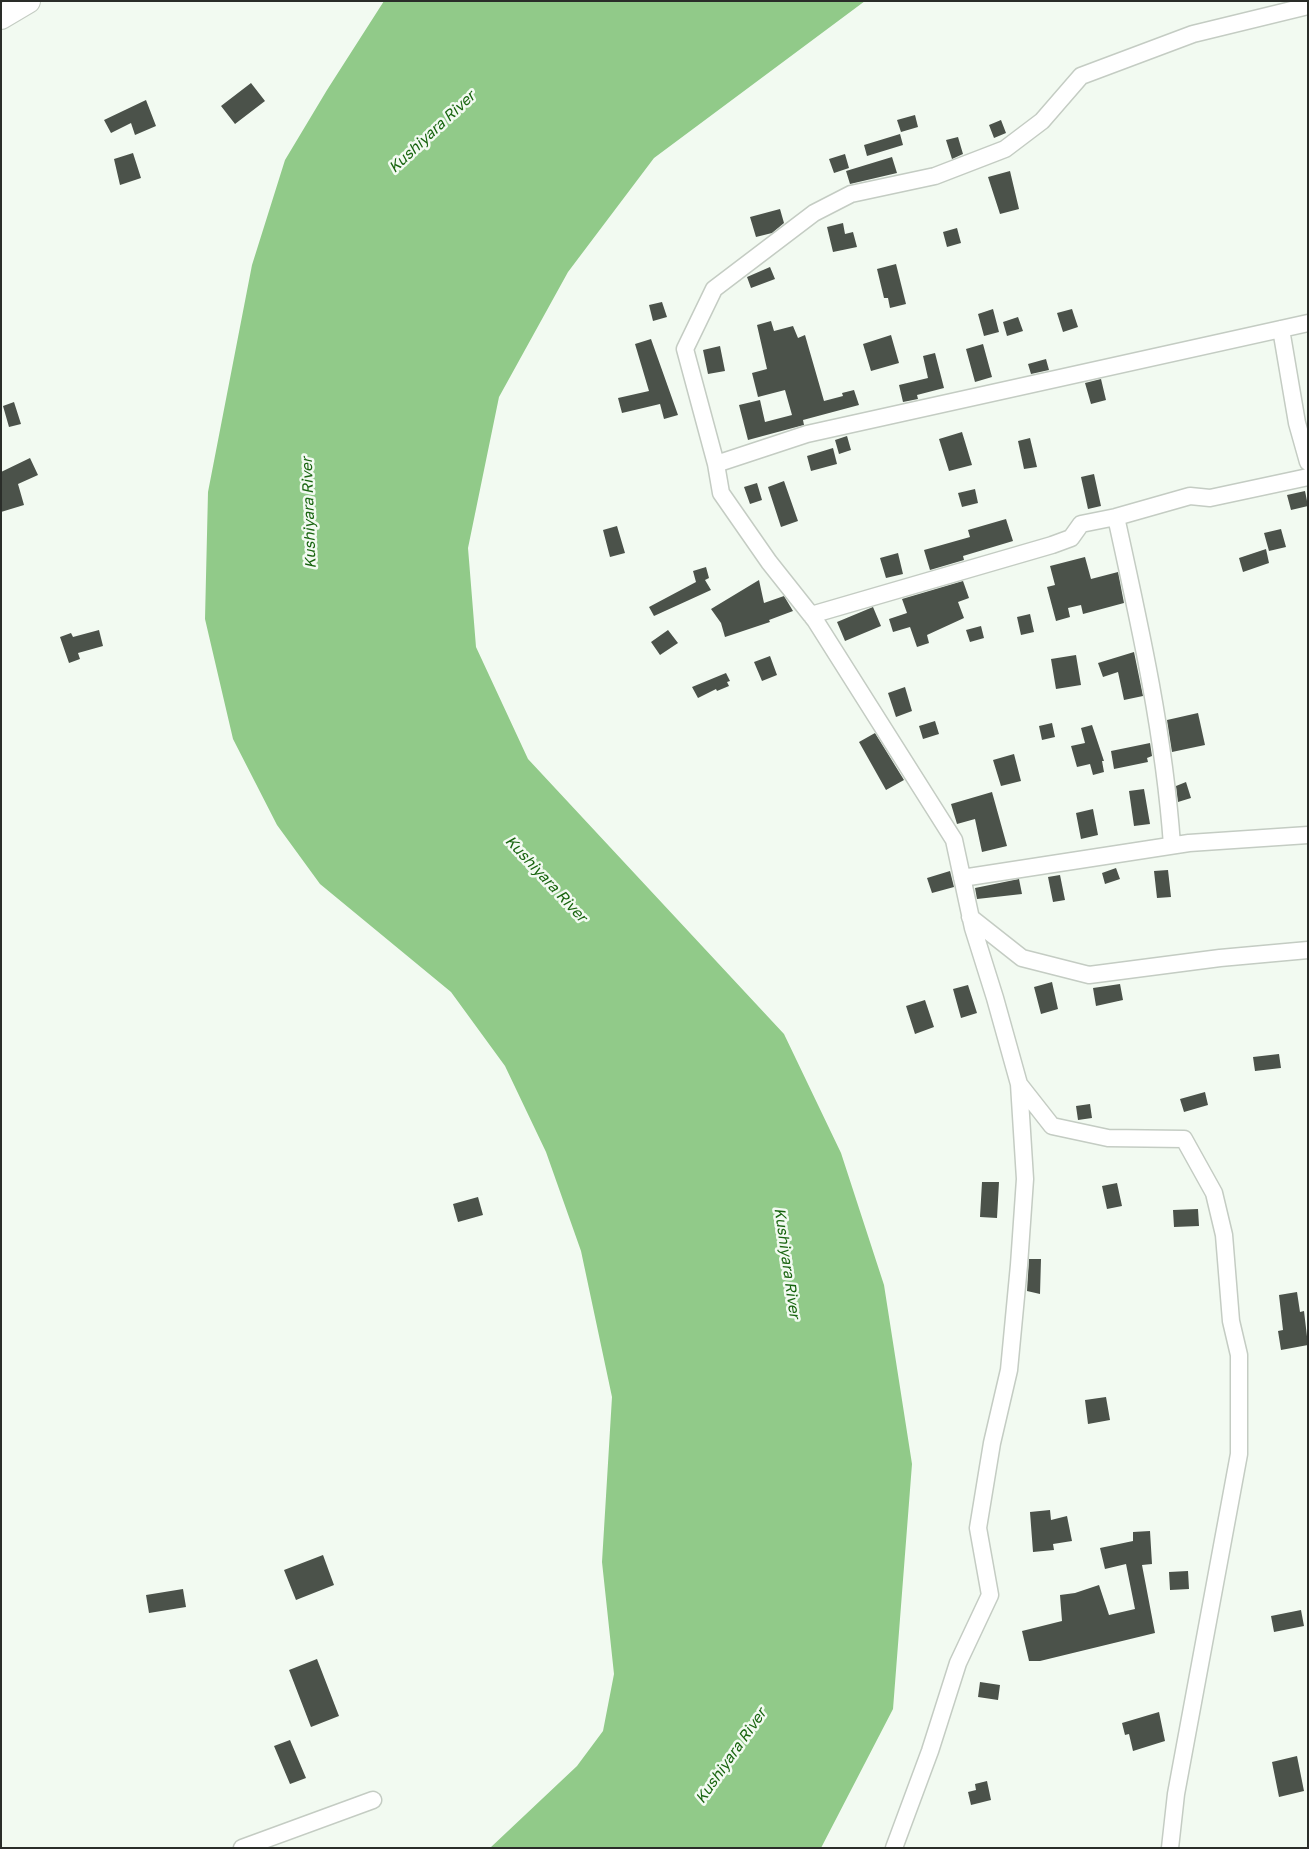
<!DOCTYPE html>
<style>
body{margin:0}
#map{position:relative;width:1309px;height:1849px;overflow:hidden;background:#f2faf1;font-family:"Golos Text",sans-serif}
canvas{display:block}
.frame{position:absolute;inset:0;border:2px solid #2a2d29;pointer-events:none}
</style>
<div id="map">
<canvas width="1309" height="1849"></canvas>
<div class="frame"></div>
</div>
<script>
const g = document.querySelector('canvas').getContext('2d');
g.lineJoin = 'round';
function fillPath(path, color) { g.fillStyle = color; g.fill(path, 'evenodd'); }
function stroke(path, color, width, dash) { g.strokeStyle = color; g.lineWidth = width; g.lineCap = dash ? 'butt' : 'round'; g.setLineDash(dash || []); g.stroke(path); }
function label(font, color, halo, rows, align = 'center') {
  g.font = font + ' "Golos Text",sans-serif'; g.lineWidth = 5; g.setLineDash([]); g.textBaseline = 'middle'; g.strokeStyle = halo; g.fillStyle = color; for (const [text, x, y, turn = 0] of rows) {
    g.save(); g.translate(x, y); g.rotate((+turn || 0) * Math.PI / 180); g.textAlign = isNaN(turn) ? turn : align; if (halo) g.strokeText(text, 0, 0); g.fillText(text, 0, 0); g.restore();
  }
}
fillPath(new Path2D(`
 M384,1H865L654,158L568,272L499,397L468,548L476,647L528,759L784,1034L841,1153L884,1285L912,1464L893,1709L821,1848H490L577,1766L603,1731L614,1674L602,1562L612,1397L581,1251L546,1152L505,1066L451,992L320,884L277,825L233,739L205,619L208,492L252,265L285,160L327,90Z`), '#91ca89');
fillPath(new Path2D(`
 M251,83L265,101L235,124L221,106Z
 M146,100L156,126L135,135L131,123L111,133L104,120Z
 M915,115L918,127L901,132L897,120Z
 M1001,120L1006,133L994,138L989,125Z
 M900,134L903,145L867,156L864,145Z
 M958,137L963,154L952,159L946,140Z
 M133,153L141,178L120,185L114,159Z
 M845,154L849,168L834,173L829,159Z
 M892,157L897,173L850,184L846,171Z
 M1010,171L1019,209L1000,214L988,177Z
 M780,209L784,223L772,233L756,237L750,217Z
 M843,223L845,234L853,232L857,247L833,252L827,227Z
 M957,228L961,243L947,247L943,232Z
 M896,264L906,304L890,308L888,298H884L877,269Z
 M770,267L775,279L751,288L747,277Z
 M662,302L667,317L653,321L649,305Z
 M993,309L999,332L984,336L978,314Z
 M1072,309L1078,327L1063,332L1057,313Z
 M1018,317L1023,331L1007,336L1003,322Z
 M771,321L774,331L793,326L798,338L805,335L824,401L843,396L842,393L854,390L859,405L803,420L804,425L800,426L748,440L739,405L760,400L765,422L792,415L785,390L758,397L752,373L767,369L757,325Z
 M891,335L899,363L871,371L863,344Z
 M651,339L678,415L664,419L660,404L622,413L618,398L649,391L635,344Z
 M983,344L992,377L975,382L966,349Z
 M720,346L725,371L708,374L703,350Z
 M935,353L944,388L917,395L918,399L903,402L899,385L928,378L923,356Z
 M1046,359L1049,370L1031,374L1028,364Z
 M1101,379L1106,400L1091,404L1085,383Z
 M14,402L21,424L9,427L3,406Z
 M962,432L972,465L949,471L939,439Z
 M847,436L851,450L839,454L835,440Z
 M1030,438L1037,467L1024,469L1018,441Z
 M833,448L837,464L811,471L807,456Z
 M30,458L38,475L18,484L24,505L1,512V472Z
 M1094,474L1101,506L1088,509L1081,477Z
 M784,481L798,521L781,527L768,487Z
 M757,483L762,500L750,504L744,487Z
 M975,489L978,503L962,507L958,493Z
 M1305,491L1308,506L1291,510L1287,495Z
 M1006,519L1013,541L963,556L964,560L930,570L924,550L970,537L968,530Z
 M617,526L625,553L610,557L603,530Z
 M1281,529L1286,547L1269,551L1264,533Z
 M1266,549L1269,563L1243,572L1239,558Z
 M898,553L903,574L886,578L880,558Z
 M1085,557L1091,579L1118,572L1124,603L1083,614L1081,605L1068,608L1070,617L1056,621L1047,587L1055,585L1050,566Z
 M706,567L709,578L705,580L711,590L654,616L649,607L696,582L693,571Z
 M759,580L764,603L784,596L793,611L769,620L770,622L725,637L721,623L711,609Z
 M963,581L969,598L958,602L964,618L927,635L929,643L917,647L910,627L893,632L889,619L907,613L902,599Z
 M873,607L881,626L845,641L837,622Z
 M1030,614L1034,632L1021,635L1017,617Z
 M981,626L984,638L970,642L966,630Z
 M99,630L103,646L78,653L80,659L69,663L60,637L71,633L73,637Z
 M668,630L678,643L660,655L651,642Z
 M1134,652L1143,696L1124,700L1118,672L1103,677L1098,663Z
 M1076,655L1081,685L1056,689L1051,659Z
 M770,656L777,675L762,681L754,662Z
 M726,673L730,681L727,682L729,686L717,691L716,689L698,698L692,687Z
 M905,687L912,711L896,717L888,693Z
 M1198,713L1205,745L1172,752L1167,720Z
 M935,721L939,734L923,739L919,726Z
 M1052,723L1055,737L1042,740L1039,726Z
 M1092,725L1104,761H1102L1104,772L1093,775L1090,764L1077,767L1071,746L1085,743L1081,728Z
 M875,733L904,780L886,790L859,742Z
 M1150,743L1152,756L1147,758L1148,762L1114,769L1111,751Z
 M1014,754L1021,781L1001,786L993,760Z
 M1186,782L1191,798L1178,802L1176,786Z
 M1144,789L1150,824L1134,826L1129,791Z
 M992,792L1007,846L982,852L975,819L957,824L951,804Z
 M1093,809L1098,835L1081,839L1076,813Z
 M1116,868L1120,879L1105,884L1102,873Z
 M1168,870L1171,897L1157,898L1154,871Z
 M950,871L954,887L932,893L927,878Z
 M1060,875L1065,900L1053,902L1048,877Z
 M1019,879L1022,894L977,899L975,888Z
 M1052,982L1058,1009L1041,1014L1034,987Z
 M1120,984L1123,1000L1096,1006L1093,988Z
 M968,985L977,1013L961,1018L953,989Z
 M925,1000L934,1027L915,1034L906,1006Z
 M1279,1054L1281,1068L1255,1071L1253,1057Z
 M1205,1092L1208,1105L1184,1112L1180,1099Z
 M1090,1104L1092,1118L1078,1120L1076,1106Z
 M982,1182H999L997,1218L980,1217Z
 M1117,1183L1122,1206L1107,1209L1102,1186Z
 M478,1197L483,1215L458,1222L453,1204Z
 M1198,1209L1199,1226L1174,1227L1173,1210Z
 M1029,1259H1041L1040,1294L1027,1291Z
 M1297,1292L1300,1312L1304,1311L1308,1345L1281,1350L1278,1331L1283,1330L1279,1295Z
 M1106,1397L1110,1420L1088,1424L1085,1400Z
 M1050,1510L1051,1520L1067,1516L1072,1541L1053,1544L1054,1550L1033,1552L1030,1512Z
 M1150,1531L1152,1564L1142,1565L1155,1633L1040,1661H1029L1022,1631L1062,1621L1060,1595L1075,1593L1099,1585L1109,1615L1135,1609L1126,1564L1105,1569L1100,1548L1133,1541V1532Z
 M323,1555L334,1585L296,1600L284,1570Z
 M1188,1571L1189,1589L1170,1590L1169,1572Z
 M183,1589L186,1607L149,1613L146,1595Z
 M1301,1610L1304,1626L1274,1632L1271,1616Z
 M317,1659L339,1716L311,1727L289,1670Z
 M980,1682L1000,1685L998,1700L978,1697Z
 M1159,1712L1165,1741L1133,1751L1129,1734L1125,1735L1122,1723Z
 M290,1740L306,1778L290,1784L274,1746Z
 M1297,1756L1304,1791L1279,1797L1272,1762Z
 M987,1781L991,1800L971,1805L968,1792L976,1790L975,1784Z`), '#4b524a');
const street = new Path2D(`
 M1281,329L1297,423L1308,462
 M716,464L807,434L1308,323
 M811,615L1052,545L1071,538L1081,524L1116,517
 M1172,845C1164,733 1140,626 1116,517L1190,496L1210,498L1308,477
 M962,878L1189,843L1308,835
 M970,917L1022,958L1089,975L1220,958L1308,950
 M242,1848L373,1800
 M894,1848L930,1751L958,1663L990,1595L978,1528L992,1443L1009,1370L1019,1265L1025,1179L1019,1084
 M1170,1848L1176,1794L1239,1454V1355L1231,1321L1224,1235L1214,1193L1184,1139L1108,1138L1052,1126L1019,1084L995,998L973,928L954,840L815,620L769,562L721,493L716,464L685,349L714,289L814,213L851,194L935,176L1005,149L1042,121L1081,76L1193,34L1308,6`);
const secondary = new Path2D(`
 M1,17L28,1`);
stroke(street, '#c4ccc3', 19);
stroke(secondary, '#c4ccc3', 26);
stroke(street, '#fff', 16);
stroke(secondary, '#fff', 24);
label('italic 15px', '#18640f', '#f2faf1', [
 ["Kushiyara River",432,132,-43],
 ["Kushiyara River",309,513,-92],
 ["Kushiyara River",546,879,47],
 ["Kushiyara River",787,1263,82],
 ["Kushiyara River",731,1756,-55]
]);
</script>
